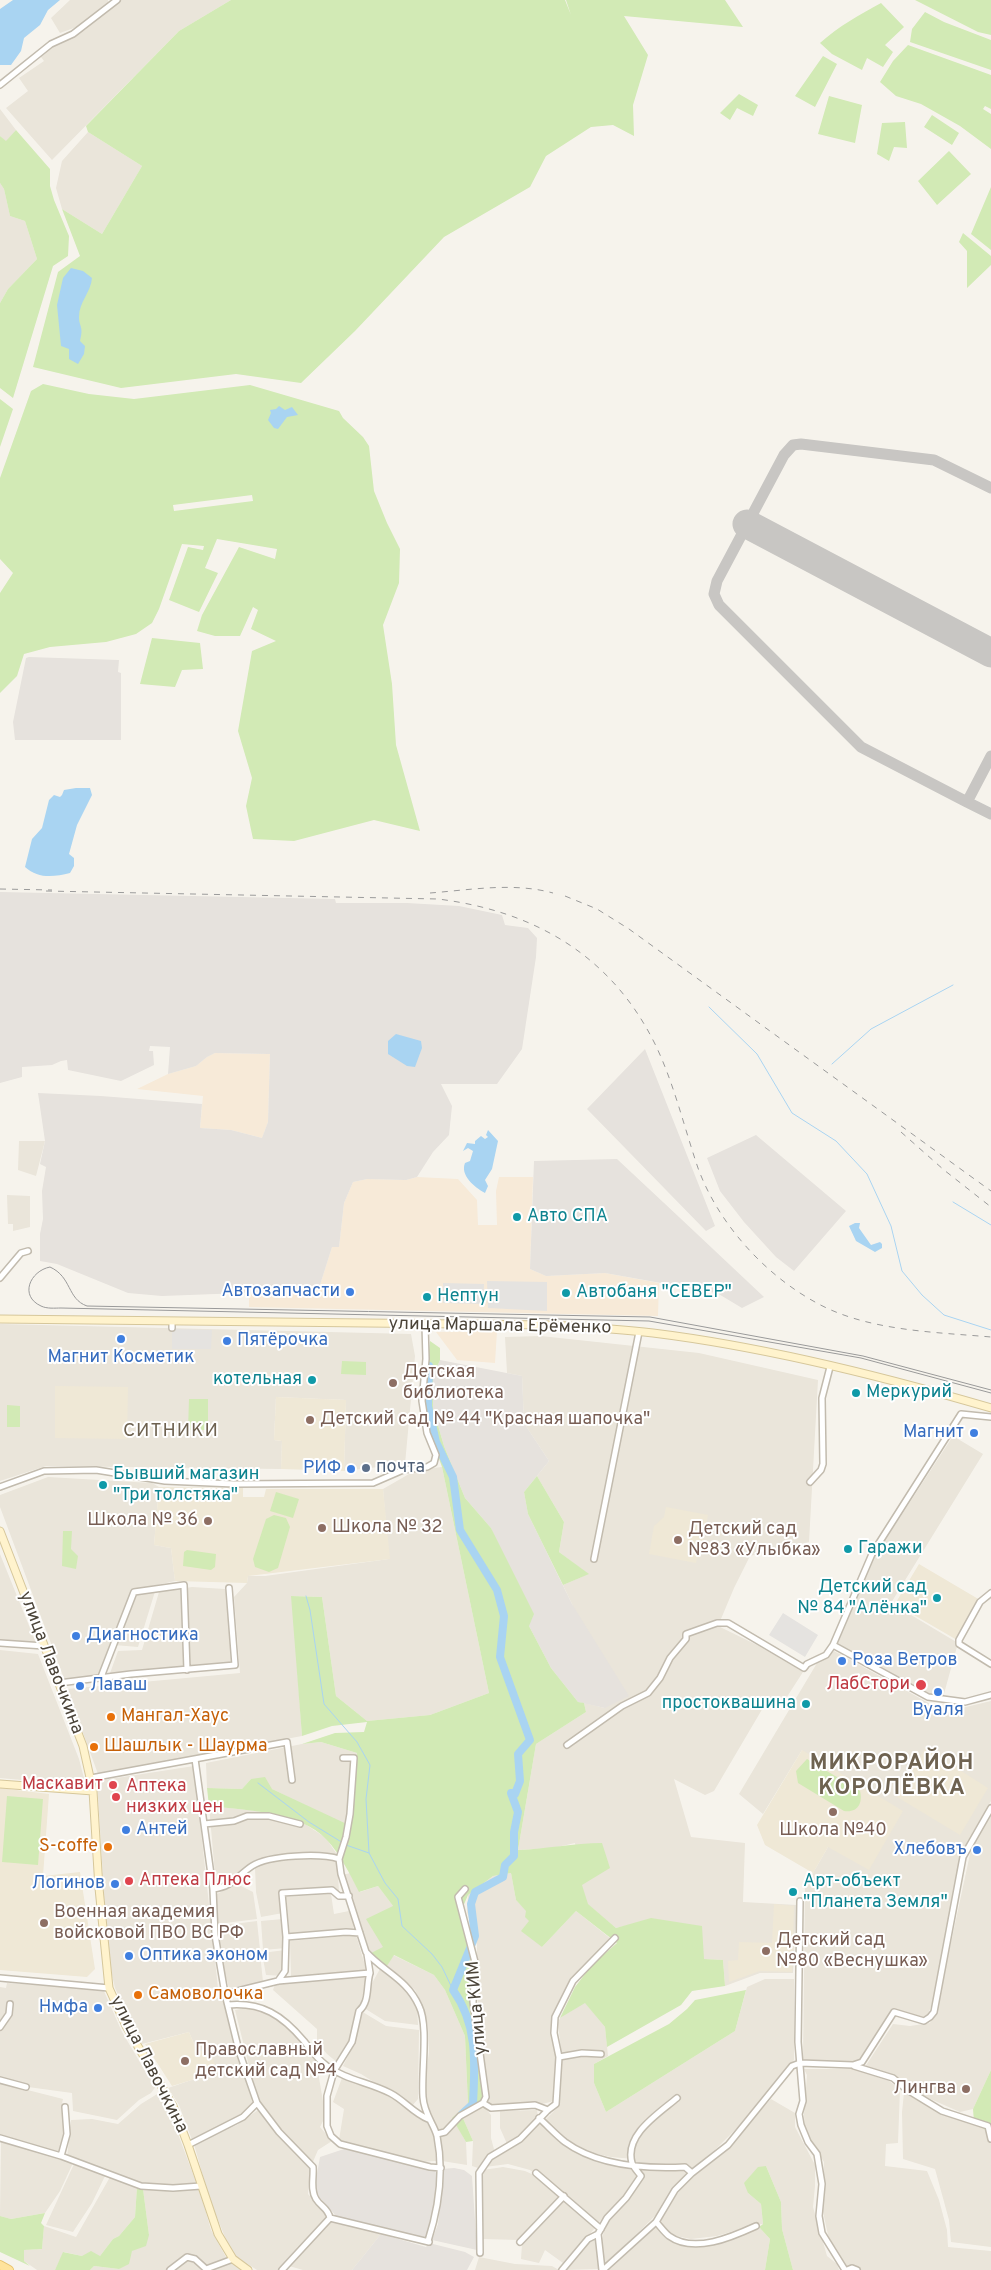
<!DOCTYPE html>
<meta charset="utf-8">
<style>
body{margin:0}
canvas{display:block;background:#f6f3ec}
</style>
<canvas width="991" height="2270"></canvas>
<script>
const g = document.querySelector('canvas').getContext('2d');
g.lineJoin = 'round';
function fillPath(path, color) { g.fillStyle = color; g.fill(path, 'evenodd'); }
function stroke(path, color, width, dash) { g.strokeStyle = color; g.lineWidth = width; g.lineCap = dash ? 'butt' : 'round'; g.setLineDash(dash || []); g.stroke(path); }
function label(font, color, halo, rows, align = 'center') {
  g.font = font + ' Overpass,sans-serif'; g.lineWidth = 4; g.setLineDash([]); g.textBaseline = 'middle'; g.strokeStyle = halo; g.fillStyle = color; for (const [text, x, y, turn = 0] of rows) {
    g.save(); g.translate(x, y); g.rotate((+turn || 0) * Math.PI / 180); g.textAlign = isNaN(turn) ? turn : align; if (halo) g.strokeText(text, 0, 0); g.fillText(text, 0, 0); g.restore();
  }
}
fillPath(new Path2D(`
 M70,0H108V2L82,25L60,33L51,18Z
 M118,0H231L179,31L52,160L6,108L28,91L19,78L44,61L37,52L55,41L85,30Z
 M0,109L16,130L6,142L0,136Z
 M88,132L142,166L102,234L62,209L56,188L62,161Z
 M0,183L4,189L10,216L25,221L37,259L8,289L0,303Z
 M19,1141H45L36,1176L18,1170Z
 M7,1195L30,1196V1227L13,1231V1224H8Z
 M0,1324L411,1334L415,1356L405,1464L344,1471L346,1400L276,1397L274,1440L282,1441L281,1469L46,1466L0,1481Z
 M541,1336L699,1353L818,1380L809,1542L750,1556L734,1588L718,1626L757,1645L803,1672L783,1703L767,1701L714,1791L705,1795L674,1779L691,1837L745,1843L743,1902L797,1905L793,1973H760L725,1986L723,1960L704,1959L629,1925L616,1928L587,1904L581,1885L575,1843L553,1848L518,1850L536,1744L586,1712L584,1703L605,1708L572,1604L563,1585L588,1574L559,1552L564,1522L537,1476L549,1461L524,1423L522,1376L507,1373L505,1337Z
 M953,1436L983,1454L891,1603L958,1643L942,1701L833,1642L869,1565Z
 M442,1467L489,1693L430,1715L367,1721L336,1696L322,1597L292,1596L302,1736L98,1774L67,1689L240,1673L234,1597L247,1583L248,1576H265L389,1559L383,1489L416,1470Z
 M48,1477L152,1483L159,1487L154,1545L171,1548L175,1581L157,1585L138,1647L114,1645L100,1677L65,1681L0,1507V1495Z
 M0,1554L36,1643L0,1640Z
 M192,1587L225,1589L229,1604L234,1664L109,1676L118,1651L142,1650L159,1592Z
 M0,1650L38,1654L79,1759L86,1786L0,1778Z
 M834,1651L945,1712L991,1701V1801L967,1842L931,2007L925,2020L891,2016L862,2057L855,2064L803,2062L805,1882L813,1873L828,1847L802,1750L763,1814L739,1794L820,1658Z
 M321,1742L357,1753L351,1827L251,1779L242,1789L207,1788L206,1763L302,1744Z
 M194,1766L218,1988L195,1987L197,1997L224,1998L253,2105L233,2122L192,2140L179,2105L168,2088L218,2071L197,2051L189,2032L142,2044L115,1988L108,1957L97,1781Z
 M209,1806L258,1811L305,1824L326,1838L338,1856L301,1857L253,1863L221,1887L216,1885Z
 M991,1811V2070L973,2109L960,2112L910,2090L893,2076L865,2067L893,2024L910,2026L930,2023L937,2008L973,1840Z
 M319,1859L337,1860L339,1891L281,1893L283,1913L261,1917L256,1892L255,1867L269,1861Z
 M350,1873L360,1892L378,1886L393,1906L383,1948L369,1954L343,1875Z
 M511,1873L516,1900L527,1911L542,1947L576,1911L611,1939L569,1988L554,2023L557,2051L554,2101L538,2105L492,2106L489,2104L477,1994V1945L467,1912L468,1895L493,1876Z
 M237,1884L253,1892L257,1919L218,1924L215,1895Z
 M331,1894L334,1914L349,1911L354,1925L353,1931L290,1937L286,1897Z
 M283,1919L286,1948L263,1950L261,1921Z
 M257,1921L260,1950L220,1955L218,1926Z
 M356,1935L367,1972L291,1976L290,1941Z
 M285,1950L284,1976L266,1975L262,1953Z
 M260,1953L263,1982L229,1988L221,1959Z
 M393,1955L434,1975L445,1990L465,2036L468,2104L453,2118L466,2142L467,2165L442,2161L440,2157V2136L426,2111L424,2092L429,2052L428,2025L422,2004L415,1990L387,1966Z
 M381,1967L408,1991L417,2006L418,2025L385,2021L364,2008L371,1985Z
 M364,1975L366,1983L352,2036L338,2063L327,2054L317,2042V2029L273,1990L275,1984Z
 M765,1979H794V2060L739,2126L717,2148L673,2187L658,2213L605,2265L600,2251L605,2225L643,2179L634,2159L611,2157L584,2151L568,2141L545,2120L559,2106L561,2050L558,2023L560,2018L585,2002L605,2027L608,2056L594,2064V2083L606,2112L735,2031L747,1987Z
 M7,1983L103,1989L122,2032L141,2064L157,2085L151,2093L139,2100L117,2120L73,2111L72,2093L28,2087L0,2078V1987L6,1988Z
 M247,2008L262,2011L282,2021L326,2069L318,2072L324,2107V2119L320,2127L332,2141L318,2150L312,2164L280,2130L257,2098L235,2010Z
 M361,2011L386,2026L419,2030L418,2099L412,2106L361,2074L343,2066L354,2044Z
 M804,2069H854L889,2081L900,2089L898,2143L886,2144L885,2166L927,2171L939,2200L947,2230L948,2247L991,2251V2270H860L841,2264L828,2235L822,2207L824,2162L805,2133L804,2114L807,2075Z
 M342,2078L387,2094L412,2113L422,2117L430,2124L434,2135L436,2161L421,2162L339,2140L344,2109L333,2102Z
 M0,2083L63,2099L61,2108L67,2109L64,2153L56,2154L0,2135Z
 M162,2091L197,2185L156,2187L91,2168L67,2158L71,2120L92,2119L118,2124L141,2104Z
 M904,2093L956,2119L974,2122L991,2134V2247L951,2242L949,2220L935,2169L903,2159L902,2112Z
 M771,2099L795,2113V2127L815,2165V2186L813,2207L827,2256L837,2264L839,2270H793L782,2229L781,2202L766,2166L748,2193L761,2204L763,2224L753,2225L717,2236L691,2239L676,2236L665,2230L658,2221L683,2186L741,2132Z
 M484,2107L491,2115V2138L495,2153L478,2168L472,2166L473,2141L462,2116Z
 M258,2110L310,2169L308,2194L329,2216L280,2270H257L232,2254L209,2198L194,2144L237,2125Z
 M537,2110L538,2117L519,2138L508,2146L500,2128V2111Z
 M538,2123L585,2153L636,2168L637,2180L614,2208L598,2223L530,2170L508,2164L485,2167L501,2152L520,2142Z
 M1,2139L63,2158L73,2163L60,2191L45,2213L11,2219L0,2216Z
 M74,2164L105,2176L92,2203L73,2232L46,2225Z
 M503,2167L525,2171L536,2176L560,2197L519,2240L483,2239L481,2177L483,2170Z
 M110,2177L126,2181L137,2187L135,2217L119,2236L113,2239L100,2256H82L64,2252L55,2270H37L24,2261V2250L42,2249L44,2226L76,2237Z
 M199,2188L211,2230L227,2259L242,2270H90L94,2266L119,2269L132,2251L149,2235L143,2189Z
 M562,2199L596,2227L563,2263L545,2250L539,2263L521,2259L522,2244L526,2238Z
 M331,2221L381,2234L352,2270H303L289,2266Z
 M654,2225L672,2239L685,2244L728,2237L759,2227L770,2239L765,2270H609Z
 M596,2238L600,2269L563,2270L589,2239Z
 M479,2257L515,2264L552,2266L559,2270H475Z`), '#eae5da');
fillPath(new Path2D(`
 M215,1053L270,1054L268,1122L262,1138L231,1130L200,1128L203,1096L137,1089L168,1074L196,1066L207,1057Z
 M417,1177L458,1179L477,1200L478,1225H497L496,1191L499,1177H533L530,1269L546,1276L605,1273L659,1283L658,1316L249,1307V1293L297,1289L320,1285L332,1247H339L344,1203L353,1182L367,1179L406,1180Z
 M497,1331L495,1363L457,1360L436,1332Z`), '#f7ead8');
fillPath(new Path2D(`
 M29,657L119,660L118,672L121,673V740H15L13,722L26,658Z
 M0,892L335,899L336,903H407L459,906L502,915L505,925L528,928L537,938L536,957L522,1049L497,1084H441L452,1106L449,1135L433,1152L417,1177L406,1180L367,1179L353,1182L344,1203L339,1247H332L320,1285L269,1292L162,1296L128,1293L57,1264L40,1261V1234L43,1219L42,1191L46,1167L40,1164L45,1141L38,1093L101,1096L202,1104L200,1128L231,1130L262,1138L268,1122L270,1054L215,1053L207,1057L196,1066L168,1074L170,1047L150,1046L149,1051H153L154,1065L121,1081L68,1070L67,1060L61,1061L52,1065L22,1067V1077L0,1083Z
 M645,1049L715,1226L706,1231L587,1109Z
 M756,1135L846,1211L794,1271L776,1257L744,1222L720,1191L707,1158Z
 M617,1159L679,1217L764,1297L742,1308L717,1293L605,1273L546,1276L530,1269L534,1161Z
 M440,1360L522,1376L524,1423L549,1461L524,1492L528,1514L572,1604L629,1696L605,1708L578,1702L551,1668L529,1626L491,1528L465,1498L444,1446L433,1408V1376Z
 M344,2149L435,2170L438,2180L436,2211L431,2216L426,2239L337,2217L314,2191L320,2157Z
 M454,2168L464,2170L472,2176L477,2250L432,2240L438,2224L443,2180L442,2169Z
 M381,2234L426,2247L429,2243L465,2252L474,2257L467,2270H352Z`), '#e6e2dd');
fillPath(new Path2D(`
 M55,1386L128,1387L127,1439L55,1438Z
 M276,1397L346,1400L344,1471L281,1469L282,1441L274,1440Z
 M159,1487L243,1488V1497H264L266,1489H383L390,1559L248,1576L247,1583L175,1581L171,1548L154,1545Z
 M666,1507L708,1515L700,1558H697L696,1563L649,1554L654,1526L664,1517Z
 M919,1564L980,1600L957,1640L895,1604Z
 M925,1748L988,1788L960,1835L897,1797Z
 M802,1750L903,1811L869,1870L828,1847L813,1873L765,1845L757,1825Z
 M0,1788L49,1794L43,1876L80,1872L95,1969L87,1977L0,1970Z
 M774,1904L794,1906L792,1972L760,1971L729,1982L728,1961L738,1960L739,1942L772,1943Z
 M189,2032L197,2051H210L218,2072L172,2086L145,2044Z`), '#efe8d6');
fillPath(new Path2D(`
 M231,0H565L571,15L566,0H725L743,27L624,16L648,55L633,105L634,136L613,125L591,127L546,156L530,187L444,237L355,331L301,383L236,374L121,388L33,367L58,272L80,256L62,209L102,234L142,166L88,132L86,126L179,31Z
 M915,0H991V35L978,32Z
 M881,3L904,27L885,45L893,52L883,67L867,58L862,70L832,54L820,43C839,26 859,15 881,3Z
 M925,12L944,22L991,40V70L910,42L912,29Z
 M908,45L991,75V109L985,106L983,109L991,114V149L960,126L921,104L896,96L880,82L893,61Z
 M823,56L837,64L815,107L795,96Z
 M739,94L758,105L753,116L737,108L730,120L720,113Z
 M829,96L862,105L855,143L818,134Z
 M932,115L959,133L952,145L924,127Z
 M905,122L907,148L894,147L889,161L877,154L882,123Z
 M16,130L50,169V186L54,200L69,236L68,256L53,266L13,398L0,388V303L8,289L37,259L25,221L10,216L4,189L0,183V136L6,141Z
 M949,151L971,174L937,205L918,181Z
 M991,187V250L971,234Z
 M963,233L991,256V265L967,288V251L959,242Z
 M43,384L89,394L134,399L250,385L339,411L343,418L363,437L369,446L374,491L387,523L400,549L399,583L383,625L392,684L396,745L420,831L374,820L294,841L253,839L246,806L252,778L238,731L252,651L276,641L251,629L258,610L253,607L240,636H215L197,631L202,615L239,547L275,559L277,549L217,539L205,568L218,573L199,612L169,600L188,547L203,550L204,546L182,544L159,609L152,623L136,634L106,642L50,647L24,654L17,676L0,693V593L13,573L0,559V478L31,391ZM252,495L253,501L174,511L173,505Z
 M0,399L13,409L0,447Z
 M152,638L200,643L203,669L182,670L175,687L140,684Z
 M430,1341L440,1348V1360L433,1376V1408L444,1446L465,1498L491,1528L534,1614L529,1626L551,1668L578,1702L584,1703L586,1712L536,1744L518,1850C546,1849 574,1843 602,1843L610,1868L582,1885L588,1904L616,1928L651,1918L702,1926L704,1959L723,1960L725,1986L692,1991L681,2005L607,2047L605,2027L585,2003L560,2018L575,1987L592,1965L617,1943L576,1911L542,1947L521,1931L529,1921L525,1917L526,1911L516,1900L511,1873L493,1876L468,1895L462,1909L472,1945L474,1993L484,2107L462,2116L473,2141L466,2142L452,2118L468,2104L465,2036L445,1990L434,1975L394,1955L387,1966L369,1954L383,1947L366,1919L393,1906L378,1886L359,1892C350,1874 340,1854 326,1839C301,1812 244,1810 209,1806L207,1788L242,1789L251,1779L265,1777L272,1789L351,1826L357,1753L321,1742L302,1744L335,1733L364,1732L367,1722L332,1726L302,1736L291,1596L322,1597L336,1696L367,1721L430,1715L489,1693L442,1467L428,1428L424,1399Z
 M342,1361L366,1362V1375L341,1374Z
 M189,1399H208V1430H188Z
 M7,1405L20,1406V1427H7Z
 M537,1476L564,1522L559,1552L589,1574L563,1585L528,1514L524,1492Z
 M276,1492L299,1499L293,1518L270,1511Z
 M274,1515L286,1518L290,1527L278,1568L269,1572L255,1567L253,1559L266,1519Z
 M63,1531H72L71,1549L78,1556L76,1569L62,1566Z
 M187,1550L216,1554L215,1567L211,1570L183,1566L184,1552Z
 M807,1759L860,1791C863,1803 858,1813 844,1811L798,1783L796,1771Z
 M7,1796L43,1799L38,1865L2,1862Z
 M746,1990L735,2031L606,2112L594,2083V2064L669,2024L687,2009L695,2000Z
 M991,2070V2134L974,2122L973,2109Z
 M766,2166L781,2202L782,2229L793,2270H765L770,2239L759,2227L763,2224L761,2204L748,2193L744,2183L758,2167Z
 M137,2187L143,2189L149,2235L146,2246L132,2251L129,2264L119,2269L94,2266L90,2270H55L63,2252L82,2256L91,2251L100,2256L113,2239L119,2236L135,2217Z
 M45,2213L41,2223L44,2226L42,2249L24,2250V2261L30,2266L0,2252V2216L11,2219Z`), '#d2eab5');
fillPath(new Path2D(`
 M487,1281L547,1282V1311L488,1308Z
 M443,1283L484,1284L483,1304L443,1303Z
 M172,1329L212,1330L211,1349H172Z
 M783,1613L818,1635L805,1657L769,1635Z`), '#e5e3e0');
fillPath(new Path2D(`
 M13,0H60L48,10L40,25L24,38L21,51L11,65H0V9Z
 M71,268L83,271L92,278C91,292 79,302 79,317C79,327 84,326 80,341L85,346L84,354L78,364L69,359V349L61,346L57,305L63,278Z
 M279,406L285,410L292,407L298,415L287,417L278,429L274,428L268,420L271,413L270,410L276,409Z
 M76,788H90L92,795L77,825L69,854L74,858V866L70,873C54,877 38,879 25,867L32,839L42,828L49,800L54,795L60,797L62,795L64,790Z
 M396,1034L421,1041L422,1048L415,1067L407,1066L388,1054V1041Z
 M488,1130L498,1141L492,1169L485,1180L488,1186L485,1193C474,1187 460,1175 465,1163L470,1161L473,1151L468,1148L463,1151L467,1143L475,1144V1141L481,1136L485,1139L488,1137L486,1135Z
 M855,1223H860L859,1228L871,1245L880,1242L882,1244V1248L875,1252L856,1241L849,1226Z`), '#a9d4f2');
stroke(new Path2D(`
 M709,1007L757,1054L792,1113L836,1141L867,1174L891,1226L902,1271L922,1295L944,1315L991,1330
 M832,1064L871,1029L953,985
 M953,1202L991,1225
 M306,1596L310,1610L324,1704L357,1742L370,1765L366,1799L369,1853L385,1883L398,1899L402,1926L432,1954L442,1967L453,1990
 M258,1783L309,1822L343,1843
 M346,1845L369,1853`), '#a9d4f2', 1);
stroke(new Path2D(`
 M429,1366L428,1406L436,1442L453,1477L460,1530L497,1590L504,1616L500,1657L530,1740L518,1754L520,1781L515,1794L511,1793L518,1812L514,1832V1856L505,1865L503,1877L475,1892L471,1904L475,1936L453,1990C478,2025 475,2063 473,2104L462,2114`), '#a9d4f2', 8);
stroke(new Path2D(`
 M991,756L967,802L991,814
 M967,802L861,747L719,605L714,594L717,581L784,455L793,445L801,444L934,460L991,488`), '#c8c6c3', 11);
stroke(new Path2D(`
 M747,524L991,653`), '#c8c6c3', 29);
const street = new Path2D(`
 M0,85L51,44L73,34L117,0
 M0,1278L21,1253L28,1251
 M172,1328V1322
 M810,1482L821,1470L823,1464L822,1398L830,1367
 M0,1487L44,1471L96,1470L165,1481L234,1484L373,1483L403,1470L427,1467L434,1463L436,1455L427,1433L422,1401L426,1359L425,1325
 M594,1559L639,1332
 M991,1593L980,1602L959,1640V1644L991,1664
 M0,1643L44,1646
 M833,1645L928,1697L965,1702L991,1695
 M101,1677L134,1592L184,1585L187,1670
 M59,1683L131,1674L235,1665L229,1588
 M567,1745L622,1706L648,1693L660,1678L670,1658L686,1639V1634L717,1623H728L804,1668L807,1664L826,1655L833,1645L872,1554L961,1414L991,1417
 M343,1758H354L350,1814L346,1837L339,1859L341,1874L366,1952C384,1972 407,1979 419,2006C429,2026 421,2073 423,2097C424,2114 434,2124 437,2136C444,2172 439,2207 428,2241
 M195,1759L213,1889L215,1935L225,1994L239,2051L257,2103L279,2132L313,2167C314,2177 310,2190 316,2199C321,2207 328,2208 330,2218
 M91,1778L287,1742L292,1780
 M204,1824L234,1821L247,1816H269L300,1824
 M213,1889C232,1887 237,1876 252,1866C269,1855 321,1853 339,1859
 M800,1901L798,2042L803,2101L799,2114L801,2125L808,2142L817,2154L822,2184L819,2216L822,2233L845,2270
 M286,1937L282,1893L332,1890L339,1896H349
 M367,1954L370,1973
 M0,1978L109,1988
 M278,1981L285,1971L286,1937L346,1932L360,1933
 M225,1994L278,1981L370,1973C366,1985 370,2002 359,2011L352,2042L334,2071L327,2096V2126L331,2136L340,2144L430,2167L441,2168
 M228,2005C262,2002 282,2015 304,2041C311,2050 317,2059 327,2066C346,2080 369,2082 390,2093C404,2100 413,2113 428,2119
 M0,2027L9,2014L10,2004
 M559,2057L582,2053L601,2054
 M854,2066L893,2078L906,2089L942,2111L988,2126L991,2139
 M0,2080L26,2087
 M483,2103L491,2108L535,2105L548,2110
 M539,2118C548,2126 556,2135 565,2142C598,2166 646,2169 685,2167L692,2173
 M437,2134L445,2132L460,2116L483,2103L486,2097L473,2002L475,1962L458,1897L465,1889
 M0,2138L61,2156L141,2186L173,2188L201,2186
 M188,2145L243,2117L257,2103
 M61,2156L67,2134L65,2107
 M536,2173L601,2229
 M330,2218L429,2242
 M656,2222C660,2226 664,2232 669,2236C694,2254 732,2237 756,2226
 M598,2234L602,2270
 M520,2242L564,2196
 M480,2253L479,2173L490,2157L520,2139L548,2110L556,2104L559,2057L554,2033L555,2017L573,1981L615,1938
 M170,2270L187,2257L195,2259L206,2269L233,2259
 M282,2270L330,2218
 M562,2270L588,2239L598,2234L607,2218L626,2198L641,2176C638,2172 634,2168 632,2163C624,2135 658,2114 677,2098
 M603,2270L656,2222L675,2190L692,2173L728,2145L792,2066L800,2063L853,2065L862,2062L894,2012L924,2021L930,2017L934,2012L963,1857L991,1808
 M847,2270L852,2268L857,2270`);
const secondary = new Path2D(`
 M0,1319L551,1325C585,1327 619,1329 653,1333C766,1347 882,1376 991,1408
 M0,1531L83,1746L93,1791L99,1888L109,1988L126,2026L173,2106L188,2145L218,2234L233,2259L248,2270
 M0,1784L93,1791`);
const primary = new Path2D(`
 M0,2265L9,2270`);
stroke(street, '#c2bbae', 8);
stroke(secondary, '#d6c79b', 9);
stroke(primary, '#e6c16a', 10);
stroke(street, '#fff', 5);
stroke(secondary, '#fff3cd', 7);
stroke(primary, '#ffe39c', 8);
stroke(new Path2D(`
 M991,1390L863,1356L650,1317L87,1306C67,1299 72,1277 50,1267C30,1271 19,1296 41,1306C47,1309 55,1308 61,1308L649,1321L861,1358L991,1393`), '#9a9a9a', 1);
stroke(new Path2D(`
 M0,889L52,890
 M46,891L438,899C534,911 611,955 655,1044C674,1083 684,1127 698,1168C718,1223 764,1274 815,1302C866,1331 934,1332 991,1337
 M430,893C470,890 513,882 553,893
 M565,896L597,909L629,929L991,1191
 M901,1132L944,1170L991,1207`), '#9a9a9a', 1, [6, 6]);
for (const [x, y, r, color] of [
 [517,1217,5,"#0f9aa8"],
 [350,1292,5,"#3f7fe0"],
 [566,1293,5,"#0f9aa8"],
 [427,1297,5,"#0f9aa8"],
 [121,1339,5,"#3f7fe0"],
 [227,1341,5,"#3f7fe0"],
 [312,1380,5,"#0f9aa8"],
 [393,1383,5,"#8d6e63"],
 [856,1393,5,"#0f9aa8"],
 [310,1420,5,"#8d6e63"],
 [974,1433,5,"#3f7fe0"],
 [366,1468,5,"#5c6f8a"],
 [351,1469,5,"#3f7fe0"],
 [103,1485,5,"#0f9aa8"],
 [208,1521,5,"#8d6e63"],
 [322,1528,5,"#8d6e63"],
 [678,1540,5,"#8d6e63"],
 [848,1549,5,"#0f9aa8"],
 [937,1598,5,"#0f9aa8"],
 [76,1636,5,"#3f7fe0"],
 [842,1661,5,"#3f7fe0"],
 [921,1685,6,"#e0444e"],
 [80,1686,5,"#3f7fe0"],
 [938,1692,5,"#3f7fe0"],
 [806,1704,5,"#0f9aa8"],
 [111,1717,5,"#e8710a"],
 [94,1747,5,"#e8710a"],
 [113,1785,5,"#e0444e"],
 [116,1797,5,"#e0444e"],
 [833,1812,5,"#8d6e63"],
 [126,1830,5,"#3f7fe0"],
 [108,1847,5,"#e8710a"],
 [977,1850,5,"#3f7fe0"],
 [129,1881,5,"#e0444e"],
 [115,1884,5,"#3f7fe0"],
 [793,1892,5,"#0f9aa8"],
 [44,1923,5,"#8d6e63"],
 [766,1951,5,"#8d6e63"],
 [129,1956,5,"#3f7fe0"],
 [138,1995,5,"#e8710a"],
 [98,2008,5,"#3f7fe0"],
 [185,2061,5,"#8d6e63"],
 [966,2089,5,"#8d6e63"]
]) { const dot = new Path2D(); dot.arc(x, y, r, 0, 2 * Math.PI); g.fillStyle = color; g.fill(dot); stroke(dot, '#fff', 2); }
label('18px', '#0d838f', '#fff', [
 ["Авто СПА",527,1217],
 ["Автобаня \"СЕВЕР\"",576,1293],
 ["Нептун",437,1297],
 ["котельная",302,1380,"right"],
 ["Меркурий",866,1393],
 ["Бывший магазин",113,1475],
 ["\"Три толстяка\"",113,1496],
 ["Гаражи",858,1549],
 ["Детский сад",927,1588,"right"],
 ["№ 84 \"Алёнка\"",927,1609,"right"],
 ["простоквашина",796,1704,"right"],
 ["Арт-объект",803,1882],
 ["\"Планета Земля\"",803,1903]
], 'left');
label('18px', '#366cbe', '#fff', [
 ["Автозапчасти",340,1292],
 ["Пятёрочка",237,1341,"left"],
 ["Магнит Косметик",121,1358,"center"],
 ["Магнит",964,1433],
 ["РИФ",341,1469],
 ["Диагностика",86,1636,"left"],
 ["Роза Ветров",852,1661,"left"],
 ["Лаваш",90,1686,"left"],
 ["Вуаля",938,1711,"center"],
 ["Антей",136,1830,"left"],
 ["Хлебовъ",967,1850],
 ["Логинов",105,1884],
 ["Оптика эконом",139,1956,"left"],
 ["Нмфа",88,2008]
], 'right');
label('18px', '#4b4439', '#fff', [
 ["улица Маршала Ерёменко",500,1327,1],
 ["улица Лавочкина",50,1663,69],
 ["улица КИМ",478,2008,-95],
 ["улица Лавочкина",148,2065,63]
]);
label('18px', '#785e54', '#fff', [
 ["Детская",403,1373],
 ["библиотека",403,1394],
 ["Детский сад № 44 \"Красная шапочка\"",320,1420],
 ["Школа № 36",198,1521,"right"],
 ["Школа № 32",332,1528],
 ["Детский сад",688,1530],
 ["№83 «Улыбка»",688,1551],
 ["Школа №40",833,1831,"center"],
 ["Военная академия",54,1913],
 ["войсковой ПВО ВС РФ",54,1934],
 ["Детский сад",776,1941],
 ["№80 «Веснушка»",776,1962],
 ["Православный",195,2051],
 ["детский сад №4",195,2072],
 ["Лингва",956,2089,"right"]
], 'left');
label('18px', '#4e5e75', '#fff', [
 ["почта",376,1468]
], 'left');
label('18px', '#be3a42', '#fff', [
 ["ЛабСтори",910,1685],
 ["Маскавит",103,1785],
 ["Аптека",126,1787,"left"],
 ["низких цен",126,1808,"left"],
 ["Аптека Плюс",139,1881,"left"]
], 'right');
label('18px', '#c56008', '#fff', [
 ["Мангал-Хаус",121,1717],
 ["Шашлык - Шаурма",104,1747],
 ["S-coffe",98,1847,"right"],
 ["Самоволочка",148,1995]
], 'left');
g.letterSpacing = '1px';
label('19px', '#6e6250', '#fff', [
 ["СИТНИКИ",171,1432]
]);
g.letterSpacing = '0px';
g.letterSpacing = '1px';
label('bold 22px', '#6e6250', '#fff', [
 ["МИКРОРАЙОН",892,1765],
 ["КОРОЛЁВКА",892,1790]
]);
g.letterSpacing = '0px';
</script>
